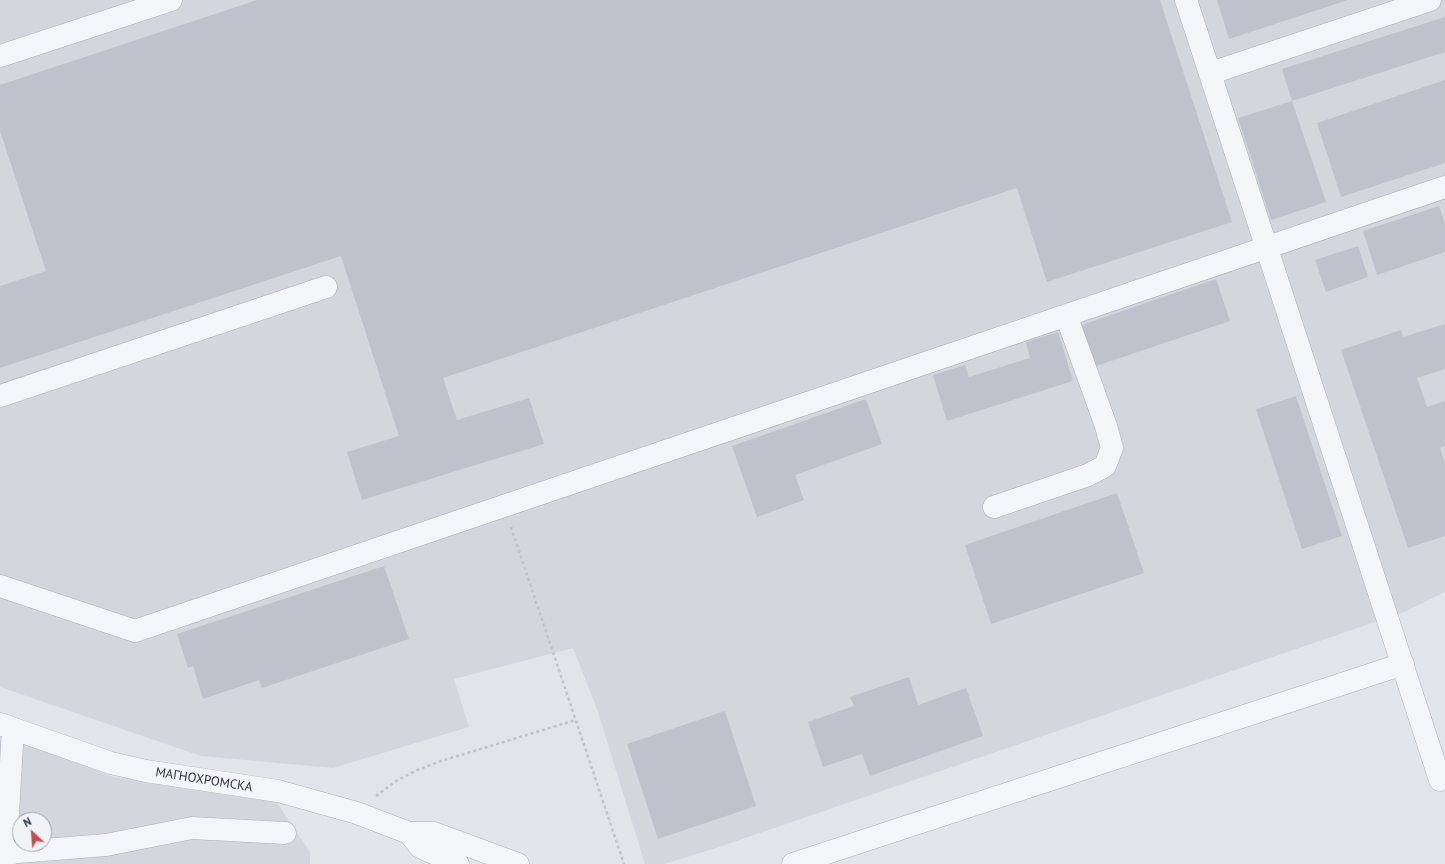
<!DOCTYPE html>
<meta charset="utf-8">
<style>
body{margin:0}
#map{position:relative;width:1445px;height:864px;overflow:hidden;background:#e1e4e9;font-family:"PT Sans",sans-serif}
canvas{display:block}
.north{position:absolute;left:12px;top:812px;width:40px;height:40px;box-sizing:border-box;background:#f1f3f7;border:1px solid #a1a5ae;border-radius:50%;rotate:334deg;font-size:11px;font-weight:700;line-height:16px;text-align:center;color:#2a3040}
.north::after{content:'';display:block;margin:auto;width:14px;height:18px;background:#c84d50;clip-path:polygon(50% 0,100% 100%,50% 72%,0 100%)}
</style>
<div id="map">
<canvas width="1445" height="864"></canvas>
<div class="north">N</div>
</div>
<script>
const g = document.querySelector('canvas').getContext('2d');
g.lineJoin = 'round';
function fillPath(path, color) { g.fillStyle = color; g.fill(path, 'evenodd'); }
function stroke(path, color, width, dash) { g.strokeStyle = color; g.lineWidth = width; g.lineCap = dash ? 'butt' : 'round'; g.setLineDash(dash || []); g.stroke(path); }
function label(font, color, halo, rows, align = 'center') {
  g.font = font + ' "PT Sans",sans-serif'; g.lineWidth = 4; g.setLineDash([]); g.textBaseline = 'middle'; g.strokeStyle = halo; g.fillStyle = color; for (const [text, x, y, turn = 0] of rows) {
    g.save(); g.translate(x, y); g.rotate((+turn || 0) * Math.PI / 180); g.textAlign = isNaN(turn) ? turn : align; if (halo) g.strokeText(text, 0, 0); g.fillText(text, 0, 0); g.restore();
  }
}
fillPath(new Path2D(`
 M0,0H1445V592L1404,612L716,848L664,864H645L597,709L573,648L454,679L469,727L333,768L201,756L0,687Z
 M0,730L113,777L273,797L310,852V864H0ZM20,820H44V844H20Z`), '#d4d6de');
fillPath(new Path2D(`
 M257,0H1160L1232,222L1047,282L1017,188L443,378L457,420L529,398L544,444L362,500L347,452L399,436L341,256L0,368V286L46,271L0,131V85Z
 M1217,0H1348L1229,39Z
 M1445,17V52L1292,101L1282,69Z
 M1445,80V163L1341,197L1317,123Z
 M1292,101L1326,202L1271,220L1238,118Z
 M1439,206L1445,223V252L1377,275L1363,231Z
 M1358,246L1368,277L1326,292L1315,260Z
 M1216,279L1230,321L1096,366L1082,325Z
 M1445,324V369L1417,378L1427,407L1445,401V446L1440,448L1445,462V536L1408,548L1341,350L1401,330L1403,337Z
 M1058,332L1073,381L947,421L933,375L965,365L969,377L1030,358L1026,342Z
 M1296,396L1342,536L1302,549L1256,409Z
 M866,399L882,444L795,475L804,500L757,517L732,446Z
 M1117,493L1144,573L991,624L965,545Z
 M384,566L409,639L262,688L259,680L203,699L193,666L188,668L177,634Z
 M909,677L918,705L966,688L983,736L870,776L862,754L823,767L808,722L854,706L850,697Z
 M725,711L756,806L658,839L627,744Z`), '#bfc2cc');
const minor = new Path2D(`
 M1186,0L1440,780
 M0,56L171,0
 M1211,73L1430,0
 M0,396L326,287
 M994,507L1088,475L1105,466L1112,448L1106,426L1066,315
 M0,586L135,631L1445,187
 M0,724L111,763L146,771L278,791L357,813L409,833H434L518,864
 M409,833L420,847L458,864
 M6,853L106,845L192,828L285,833
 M5,864L13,729
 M793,864L1403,664`);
stroke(minor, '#aaaeb6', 23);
stroke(new Path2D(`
 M511,527L624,864
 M376,796L396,781L417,770L441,761L576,720`), '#bfc2c8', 2.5, [3, 3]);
stroke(minor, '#f4f5f8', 22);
label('13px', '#2a3040', '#f1f3f7', [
 ["МАГНОХРОМСКА",204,780,9]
]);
</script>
